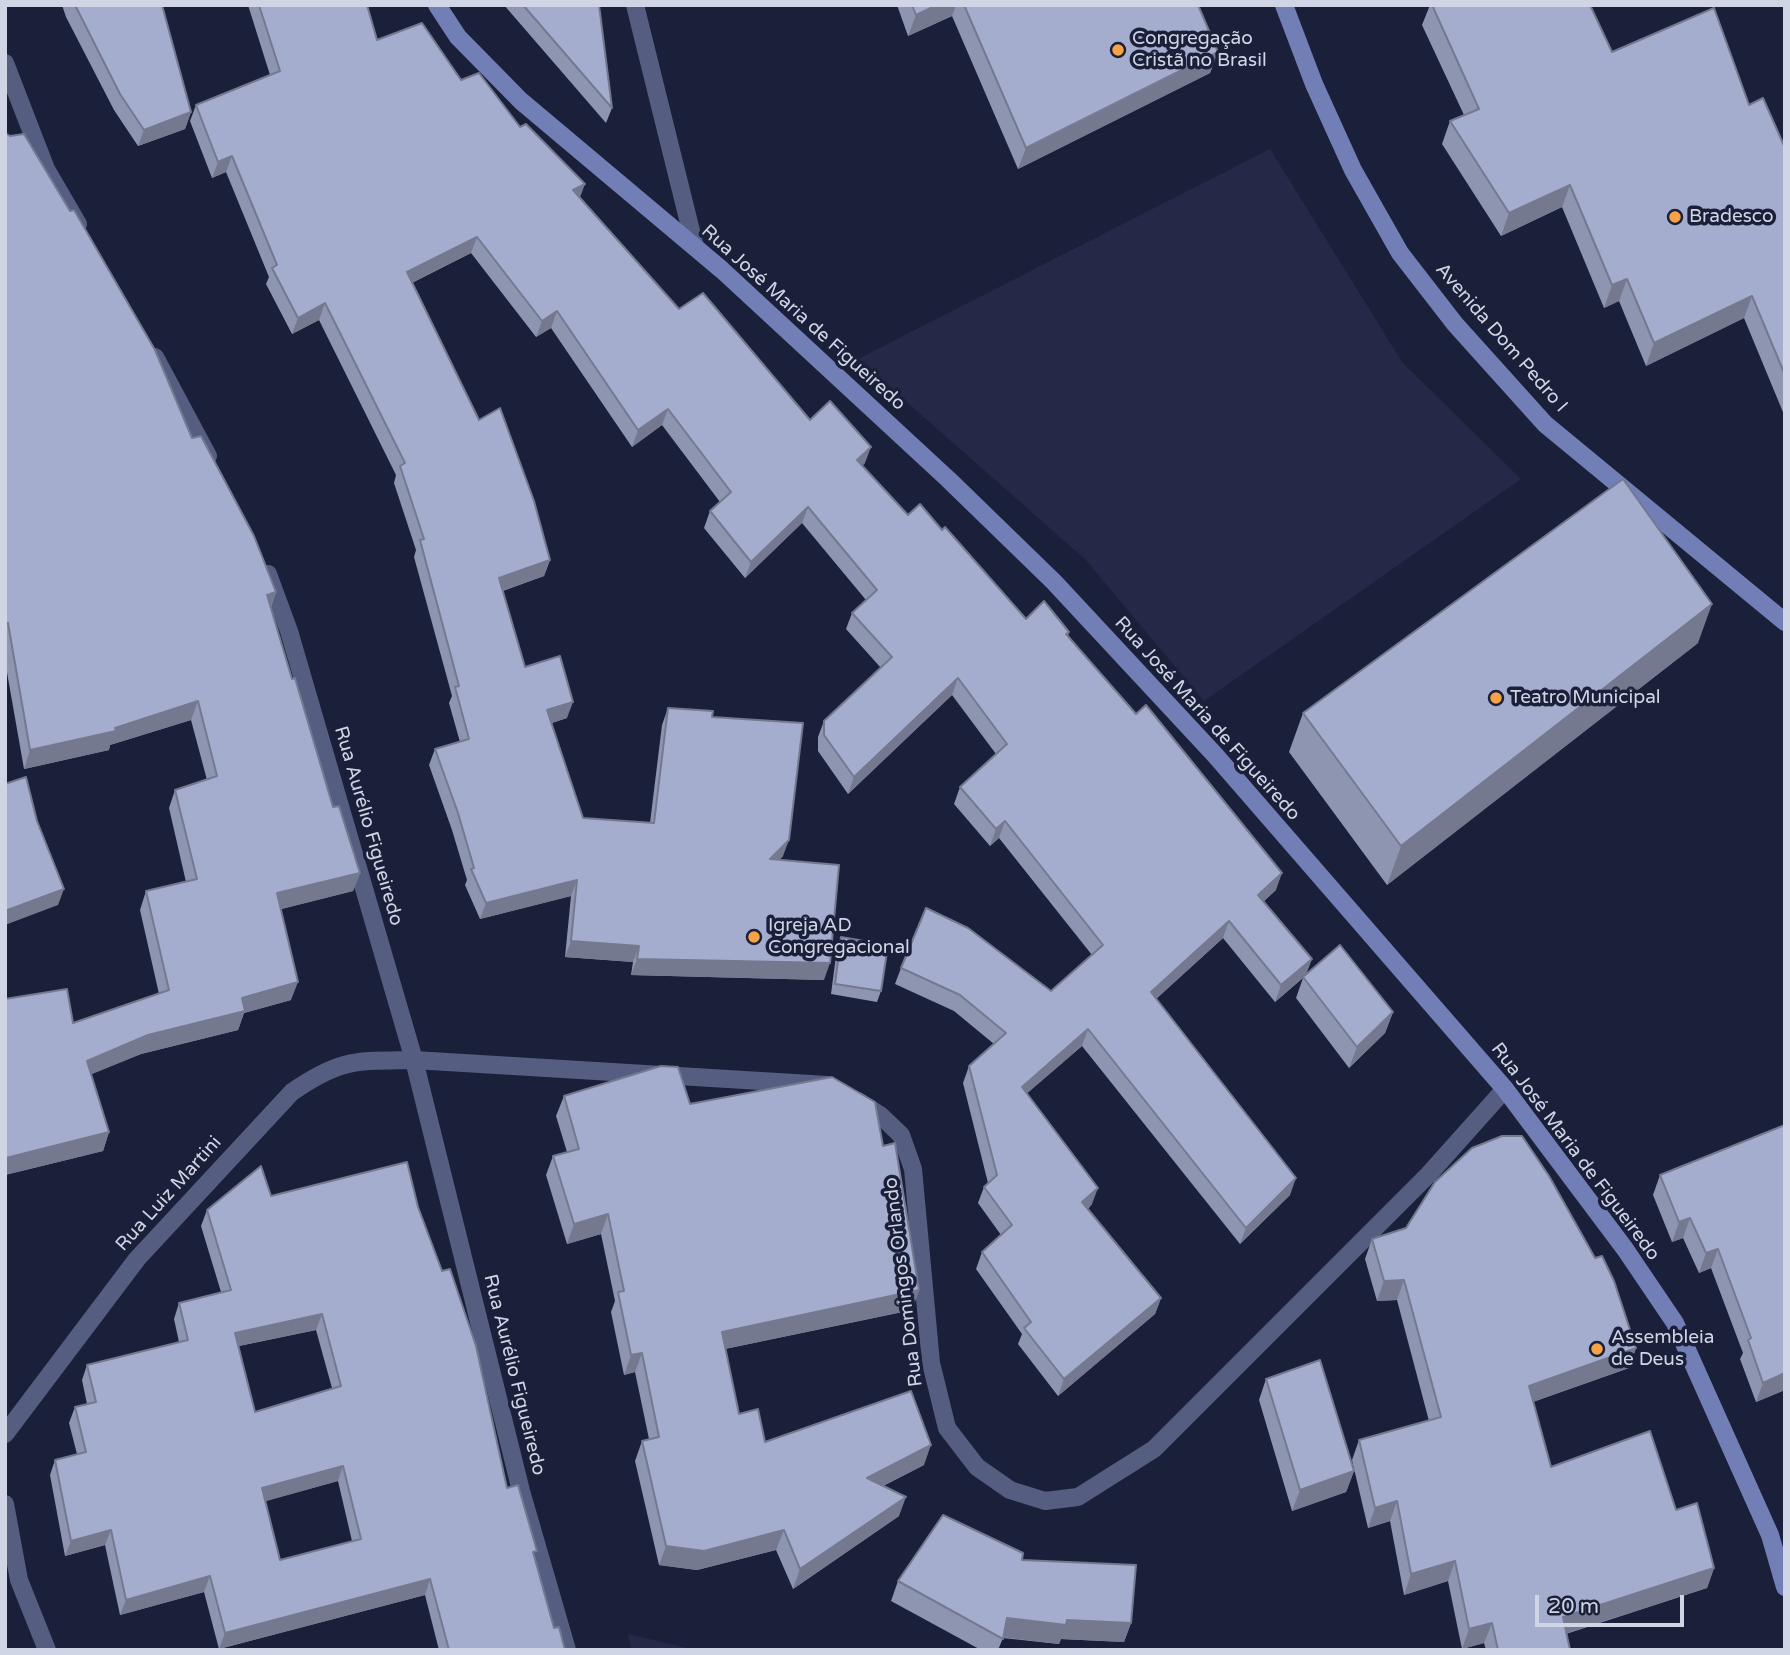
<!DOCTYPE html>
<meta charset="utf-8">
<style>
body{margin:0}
#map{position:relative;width:1790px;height:1655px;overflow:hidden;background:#1b203a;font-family:"Varela Round",sans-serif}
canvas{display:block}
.frame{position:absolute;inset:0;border:7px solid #d0d5e6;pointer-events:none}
.scale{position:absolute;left:1535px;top:1595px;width:149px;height:32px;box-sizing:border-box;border:4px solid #d0d5e6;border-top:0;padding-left:9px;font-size:21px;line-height:24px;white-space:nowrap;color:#d0d5e6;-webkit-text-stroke:5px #1b203a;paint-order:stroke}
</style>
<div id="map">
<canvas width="1790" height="1655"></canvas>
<div class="frame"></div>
<div class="scale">20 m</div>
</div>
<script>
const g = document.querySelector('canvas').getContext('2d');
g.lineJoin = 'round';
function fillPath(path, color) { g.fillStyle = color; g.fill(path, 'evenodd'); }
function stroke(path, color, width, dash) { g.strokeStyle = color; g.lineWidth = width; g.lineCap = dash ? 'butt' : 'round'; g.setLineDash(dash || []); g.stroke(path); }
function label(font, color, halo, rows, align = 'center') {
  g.font = font + ' "Varela Round",sans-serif'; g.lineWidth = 7; g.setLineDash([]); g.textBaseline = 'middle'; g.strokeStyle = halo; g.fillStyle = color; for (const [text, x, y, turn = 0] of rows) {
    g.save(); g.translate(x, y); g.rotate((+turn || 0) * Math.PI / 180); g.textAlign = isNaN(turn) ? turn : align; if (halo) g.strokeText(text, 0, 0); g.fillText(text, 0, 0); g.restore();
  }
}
fillPath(new Path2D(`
 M1270,149L1402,362L1521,479L1204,701L1086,560L858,359Z
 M628,1634L695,1650H632Z`), '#242948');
stroke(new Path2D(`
 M635,5L695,247
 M5,63L46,169L78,224
 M155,357L208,456
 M268,574L289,631L414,1060L521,1491L567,1650
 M858,1101L880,1115L901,1135L913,1169L931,1363L947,1428L977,1467L1010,1490L1045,1501L1078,1497L1154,1449L1429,1174L1505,1089
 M5,1434L137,1259L292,1092C341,1058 356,1061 414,1060L827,1085
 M5,1504L19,1580L47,1650`), '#555d80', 18);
stroke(new Path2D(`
 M437,5L458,37L521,101L722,270L949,480L1054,582L1215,755L1505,1089L1625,1249L1675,1323L1770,1535L1785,1587
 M1284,5L1314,84L1353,170L1400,253L1455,324L1545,424L1785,622`), '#727eb6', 18);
fillPath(new Path2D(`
 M62,5H162L191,112L185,129L138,146L114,110L66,17Z
 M248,5H367L377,40L461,80L520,127L580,197L679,309L810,420L865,463L862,466L908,515L942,530L1026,619L1069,632L1068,636L1276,890L1263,902L1306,975L1393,1012L1385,1033L1349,1068L1296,998L1303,978L1275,1002L1223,938L1156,999L1290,1195L1240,1244L1082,1046L1027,1093L1092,1204L1088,1209L1161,1298L1155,1314L1058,1396L1018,1344L1022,1334L976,1269L982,1252L1001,1235L978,1203L984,1187L988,1183L963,1083L969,1066L994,1044L954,1011L895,984L901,968L1051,991L1092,955L999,838L990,846L954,804L960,787L996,754L952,695L848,794L818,751V737L824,721L881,668L846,629L852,613L866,600L802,523L745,578L704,528L710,511L720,502L662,425L632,447L551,328L536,337L471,253L412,283L479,420L550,560L544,576L503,591L525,667L567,718L552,723L583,818L650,823L662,725L668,708L712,717L783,856L780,859L824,980L631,975L633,962L565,957L571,896L480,919L465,885L467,880L452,830L429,765L435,749L460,742L449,703L452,696L414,557L416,550L394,483L396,475L319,320L292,334L266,284L269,277L226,172L212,178L190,121L196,105L270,75Z
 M504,5H599L612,108L606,123Z
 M897,5H1198L1218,52L1210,73L1018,169L952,16L908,36Z
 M1430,5H1590L1612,52L1749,105L1785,148V417L1744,318L1646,366L1619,301L1604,308L1562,207L1501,236L1442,144L1450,121L1464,115L1422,25Z
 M5,133L192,438L276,592L271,607L292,679L333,807L360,873L353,891L281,909L291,1000L244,1013L238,1030L141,1054L91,1074L109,1132L103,1151L5,1175V999L73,1023L159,994L140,910L146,891L186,882L169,808L175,790L207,780L191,720L110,745L109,750L24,769L5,661Z
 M1698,643L1387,885L1289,752L1303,713Z
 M841,937L881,991L877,1002L831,994L837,948Z
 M564,1096L690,1104L883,1146L919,1290L912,1310L725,1349L739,1414L765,1442L924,1465L883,1486L899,1516L793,1589L776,1550L697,1570L659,1565L635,1461L642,1441L649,1439L635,1372L624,1375L611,1312L615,1301L601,1234L567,1244L546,1175L553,1156L567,1152L556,1116Z
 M1785,1125V1390L1756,1402L1740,1359L1743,1353L1711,1268L1699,1273L1683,1238L1672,1242L1653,1195L1660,1175Z
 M271,1196L418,1207L507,1488L535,1558L554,1628L565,1650H439L425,1595L219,1649L204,1592L120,1615L105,1545L65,1556L50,1475L55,1460L77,1454L69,1423L75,1407L87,1404L82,1380L87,1365L179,1342L174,1319L179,1303L221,1292L201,1226L207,1210ZM316,1330L332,1388L255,1412L239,1346ZM338,1481L352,1541L280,1560L265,1501Z
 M1372,1239L1636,1348L1629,1368L1533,1402L1551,1467L1676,1510L1714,1568L1707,1588L1566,1634L1570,1650H1486L1484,1643L1462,1649L1448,1581L1404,1595L1390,1521L1368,1528L1352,1460L1359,1440L1429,1421L1397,1300L1377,1301L1365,1259Z
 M1266,1379L1354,1471L1346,1492L1292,1511L1259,1400Z
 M1022,1560L1131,1623L1124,1642L1061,1639L1059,1644L1003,1638L998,1650H981L891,1601L898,1581Z`), '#8e95b1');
fillPath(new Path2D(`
 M937,5H956L952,16L908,36L916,15Z
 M1218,52L1210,73L1018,169L1026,148Z
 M191,112L185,129L138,146L144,130Z
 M232,156L226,172L212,178L218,162Z
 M585,184L579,200L573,190Z
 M1570,185L1562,207L1501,236L1509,213Z
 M477,237L471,253L401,288L407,272Z
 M1627,279L1619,301L1604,308L1612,285Z
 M1752,296L1744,318L1646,366L1654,343Z
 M325,303L319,320L292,334L298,318Z
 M557,311L551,328L536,337L542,321Z
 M668,409L662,425L632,447L638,430Z
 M871,447L865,463L851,476L857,460Z
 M808,507L802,523L745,578L751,562Z
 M550,560L544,576L493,594L499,578Z
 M276,592L269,611L267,595Z
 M1712,604L1698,643L1387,885L1401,846Z
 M958,678L952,695L848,794L854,777Z
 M198,701L191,720L110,745L109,750L24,769L30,750L115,728Z
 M573,702L567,718L541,726L547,710Z
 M1005,821L999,838L990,846L996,829Z
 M789,840L783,856L764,875L770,859Z
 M360,873L353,891L270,912L277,893Z
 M1282,873L1276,890L1252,912L1258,895Z
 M577,880L571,896L480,919L486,903Z
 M64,889L58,905L5,925V911Z
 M1229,921L1223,938L1145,1009L1151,992Z
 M571,941L639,946L633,962L565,957Z
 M637,959L830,963L824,980L631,975Z
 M1312,959L1306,975L1275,1002L1281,985Z
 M298,982L291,1000L244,1013L238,1030L141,1054L80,1079L87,1061L242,998Z
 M1393,1012L1385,1033L1349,1068L1357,1047Z
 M1088,1029L1082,1046L1016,1103L1022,1087Z
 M109,1132L103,1151L5,1175L6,1158Z
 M1296,1178L1290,1195L1240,1244L1246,1228Z
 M1098,1188L1092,1204L1076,1219L1082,1202Z
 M608,1214L601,1234L567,1244L574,1224Z
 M1690,1218L1683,1238L1672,1242L1679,1222Z
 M1718,1249L1711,1268L1699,1273L1706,1253Z
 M1404,1280L1397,1300L1377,1301L1384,1281Z
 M919,1290L912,1310L715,1351L722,1332Z
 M1161,1298L1155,1314L1058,1396L1064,1379Z
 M322,1314L316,1330L229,1348L235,1333Z
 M1636,1348L1629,1368L1521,1406L1529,1386Z
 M642,1353L635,1372L624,1375L631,1355Z
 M1785,1373V1390L1756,1402L1763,1383Z
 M931,1445L924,1465L860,1498L867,1478Z
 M343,1466L338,1481L256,1504L262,1488Z
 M1354,1471L1346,1492L1292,1511L1300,1490Z
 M906,1497L899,1516L793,1589L800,1569Z
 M1397,1501L1390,1521L1368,1528L1375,1508Z
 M111,1530L105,1545L65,1556L71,1541Z
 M784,1530L776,1550L697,1570L659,1565L666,1546Z
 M1455,1561L1448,1581L1404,1595L1411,1574Z
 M1714,1568L1707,1588L1555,1637L1563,1617Z
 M210,1576L204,1592L120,1615L126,1600Z
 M430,1579L425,1595L219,1649L225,1633Z
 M1007,1618L1067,1620L1131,1623L1124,1642L1061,1639L1059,1644L1001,1637Z
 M1492,1623L1484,1643L1462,1649L1469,1629Z`), '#747990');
const building = new Path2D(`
 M75,5H162L191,112L144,130L120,94Z
 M259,5H367L377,40L422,23L461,80L479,73L520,127L526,124L585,184L573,190L679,309L703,293L810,420L830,401L871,447L857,460L908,515L920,504L942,530L945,527L1026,619L1044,601L1069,632L1066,634L1136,714L1146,705L1282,873L1258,895L1312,959L1281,985L1229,921L1151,992L1296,1178L1246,1228L1088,1029L1022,1087L1098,1188L1082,1202L1161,1298L1064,1379L1024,1328L1031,1322L982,1252L1012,1225L984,1187L997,1175L969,1066L1006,1033L960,995L901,968L926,908L968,928L1051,991L1103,945L1005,821L996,829L960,787L1007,744L958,678L854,777L824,735V721L892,657L852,613L877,590L808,507L751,562L710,511L731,492L668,409L638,430L557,311L542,321L477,237L407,272L479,420L500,408L534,501L550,560L499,578L525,667L560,656L573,702L547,710L583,818L654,823L668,708L713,711L712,717L803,723L789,840L770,859L839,865L830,963L637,959L639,946L571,941L577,880L486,903L471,869L474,868L458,813L435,749L469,739L455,687L459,686L420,540L424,539L400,466L405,463L325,303L298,318L272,268L277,265L232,156L218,162L196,105L280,71Z
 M523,5H599L612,108Z
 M912,5H937L916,15Z
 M964,5H1198L1218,52L1026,148Z
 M1432,5H1590L1612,52L1714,8L1749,105L1763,98L1785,148V375L1752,296L1654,343L1627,279L1612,285L1570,185L1509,213L1450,121L1479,109Z
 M5,133L10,136L24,134L70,211L74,210L155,350L192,438L201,436L254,536L276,592L267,595L292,679L295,678L333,807L339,806L360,873L277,893L298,982L242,998L245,1011L148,1035L87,1061L109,1132L6,1158L5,999L67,989L73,1023L169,990L146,891L197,879L175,790L217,776L198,701L115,728L116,731L30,750L8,623L5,624Z
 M1623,479L1712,604L1401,846L1303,713Z
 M26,777L37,821L64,889L5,911V784Z
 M841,937L888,945L881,991L835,984Z
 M1340,945L1393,1012L1357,1047L1303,977Z
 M661,1066L678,1067L690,1104L832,1077L875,1102L883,1146L895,1143L919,1290L722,1332L739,1414L758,1409L765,1442L911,1391L931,1445L867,1478L906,1497L800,1569L784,1530L704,1551L666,1546L642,1441L659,1437L642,1353L631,1355L618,1292L624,1291L608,1214L574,1224L553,1156L579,1149L564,1096Z
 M1785,1125V1373L1763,1383L1748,1340L1751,1338L1718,1249L1706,1253L1690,1218L1679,1222L1660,1175Z
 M1502,1136H1522L1549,1176L1595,1258L1602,1256L1614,1281L1636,1348L1529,1386L1551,1467L1650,1431L1676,1510L1697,1503L1714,1568L1563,1617L1570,1650H1498L1492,1623L1469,1629L1455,1561L1411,1574L1397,1501L1375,1508L1359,1440L1441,1417L1404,1280L1384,1281L1372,1239L1406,1228L1435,1182L1472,1148Z
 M407,1162L418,1207L442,1271L450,1269L476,1346L507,1488L518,1485L537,1551L533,1552L554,1628L559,1627L565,1650H449L430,1579L225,1633L210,1576L126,1600L111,1530L71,1541L55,1460L86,1452L75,1407L96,1402L87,1365L188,1340L179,1303L231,1290L207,1210L261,1166L271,1196ZM322,1314L341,1386L255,1412L235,1333ZM343,1466L361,1539L280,1560L262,1488Z
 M1320,1360L1354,1471L1300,1490L1266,1379Z
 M943,1515L1023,1553L1022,1560L1136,1565L1131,1623L1067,1620L1066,1625L1007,1618L1003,1639L898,1581Z`);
fillPath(building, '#a5adce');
stroke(building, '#747990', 2);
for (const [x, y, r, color] of [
 [1118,50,7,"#f6a247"],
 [1675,217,7,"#f6a247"],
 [1496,698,7,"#f6a247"],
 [754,937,7,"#f6a247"],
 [1597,1349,7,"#f6a247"]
]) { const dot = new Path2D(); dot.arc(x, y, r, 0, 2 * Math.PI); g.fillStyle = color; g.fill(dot); stroke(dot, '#1b203a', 2.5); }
label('19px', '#d0d5e6', '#1b203a', [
 ["Congregação",1132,39],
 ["Cristã no Brasil",1132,61],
 ["Bradesco",1689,217],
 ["Teatro Municipal",1510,698],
 ["Igreja AD",768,926],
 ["Congregacional",768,948],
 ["Assembleia",1611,1338],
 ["de Deus",1611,1360]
], 'left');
label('19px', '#d0d5e6', '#1b203a', [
 ["Rua José Maria de Figueiredo",803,318,42],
 ["Avenida Dom Pedro I",1501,338,49],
 ["Rua José Maria de Figueiredo",1207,719,48],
 ["Rua Aurélio Figueiredo",368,826,74],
 ["Rua José Maria de Figueiredo",1575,1152,53],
 ["Rua Luiz Martini",169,1194,-48],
 ["Rua Domingos Orlando",904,1282,-97],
 ["Rua Aurélio Figueiredo",514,1375,76]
]);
</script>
